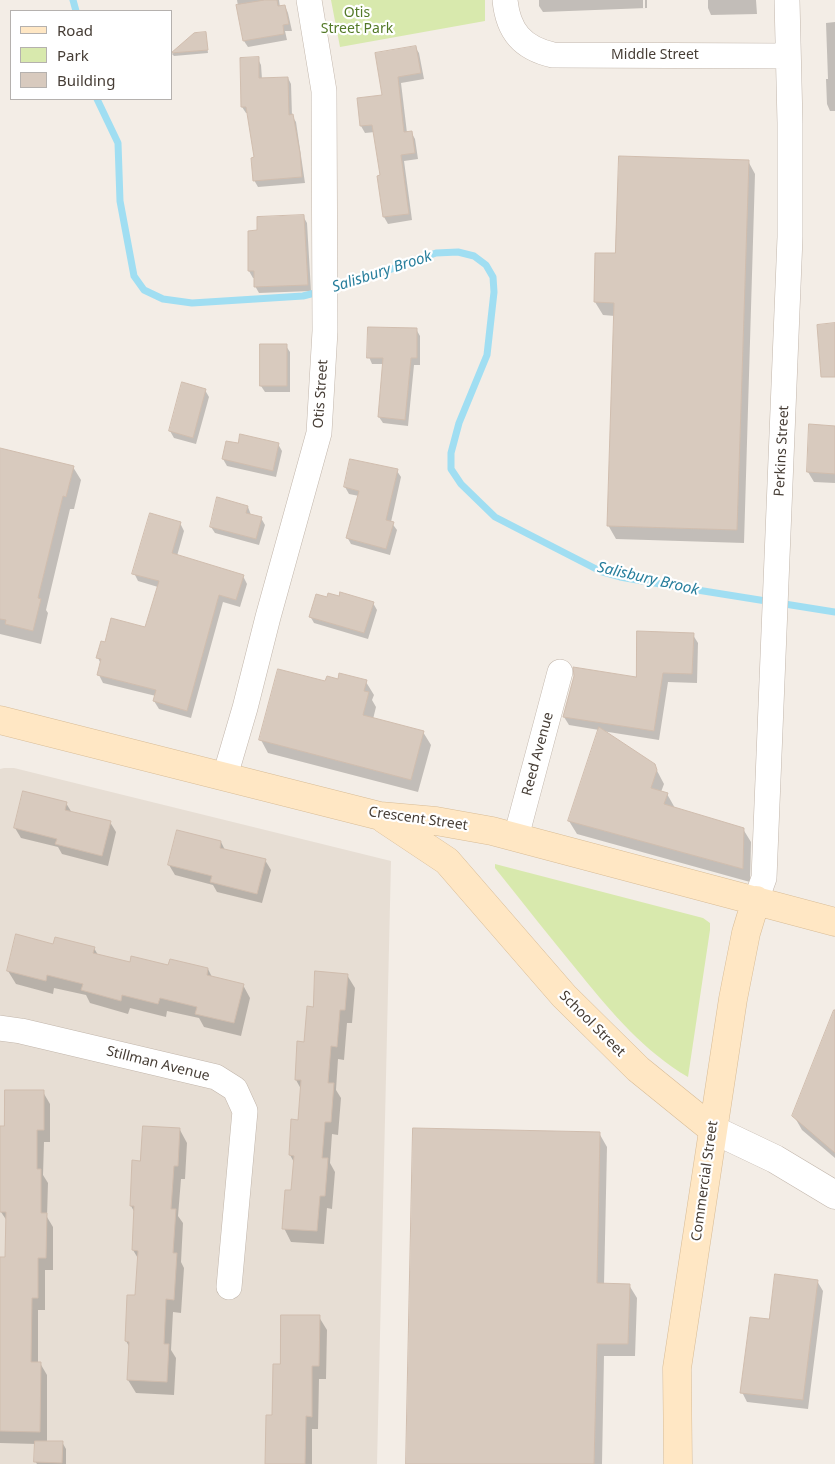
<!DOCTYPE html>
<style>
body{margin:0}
#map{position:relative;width:835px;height:1464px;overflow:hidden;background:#f3ede6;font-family:"Noto Sans",sans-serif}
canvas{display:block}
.legend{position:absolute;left:10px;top:10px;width:162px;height:90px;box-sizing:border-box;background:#fff;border:1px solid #b5b1ae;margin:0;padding:6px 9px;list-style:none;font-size:15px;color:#463d35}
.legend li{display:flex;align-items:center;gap:10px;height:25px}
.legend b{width:25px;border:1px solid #b5b1ae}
</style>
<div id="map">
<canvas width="835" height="1464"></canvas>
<ul class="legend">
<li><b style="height:6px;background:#ffe7c4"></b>Road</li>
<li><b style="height:14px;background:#d8e9ad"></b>Park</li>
<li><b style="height:14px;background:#d8cabe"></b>Building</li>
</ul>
</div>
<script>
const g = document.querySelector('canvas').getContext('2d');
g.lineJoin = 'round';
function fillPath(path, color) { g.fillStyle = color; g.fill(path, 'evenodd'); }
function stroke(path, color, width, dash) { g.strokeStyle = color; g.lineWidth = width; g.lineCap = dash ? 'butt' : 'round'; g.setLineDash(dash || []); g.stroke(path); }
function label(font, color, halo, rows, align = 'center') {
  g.font = font + ' "Noto Sans",sans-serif'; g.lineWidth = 4.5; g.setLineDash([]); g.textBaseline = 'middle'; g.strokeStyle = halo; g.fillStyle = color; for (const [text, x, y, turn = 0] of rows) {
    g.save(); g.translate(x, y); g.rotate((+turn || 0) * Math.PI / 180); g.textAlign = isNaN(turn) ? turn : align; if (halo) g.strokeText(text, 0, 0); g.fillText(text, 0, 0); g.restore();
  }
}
fillPath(new Path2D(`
 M4,768H14L391,861L377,1464H0V769Z`), '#e7ded4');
fillPath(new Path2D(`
 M331,0H485V21L340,47Z
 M495,864L703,918L710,923V930L688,1077C645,1052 612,1013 581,975C552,940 524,904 495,868Z`), '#d8e9ad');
fillPath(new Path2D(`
 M237,0H279L280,7L285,6L288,13L292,31H285L287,40L248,47L244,41Z
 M539,0H643V8H645V0H647V8L543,12L539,6Z
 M708,0H756L757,14L711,15L708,8Z
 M835,22V111H830L827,104L826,79H828L826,23Z
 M205,33L208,53L174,56L172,54L194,34Z
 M415,47L419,53L424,79L401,83L407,133L411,132L415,139L418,159L404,161L412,220L388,224L384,217L378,177L382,176L375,132L365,133L361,126L358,99L384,96Z
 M258,59L261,65L262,79L288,78L291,84L292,116L296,122L305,183L258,187L254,180L256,158L248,113H246L242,107Z
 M748,161L755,174L744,543L616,539L608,525L615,316L603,315L595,302L617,255Z
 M303,216L307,223L311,291L259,293L255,286V278H253L249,271L258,231Z
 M416,329L420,336V365H414L408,426L383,423L379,417L384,364H372L369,357Z
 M286,346L290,352V392H265L261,386Z
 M205,390L209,397L196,444L174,438L170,431Z
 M810,426L835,427V483L814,482L808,472Z
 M278,444L282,451L276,477L227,466L223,459L239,445Z
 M0,449L73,467L81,480L74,509H70L46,610L48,613L41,644L0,634Z
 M397,471L401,477L391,522L397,530L390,555L351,544L347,537L359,496L349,494L345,487Z
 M248,507L251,515L261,518L265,525L259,545L215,533L211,527Z
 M180,523L184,531L177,556L243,576L247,584L240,607L223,602L191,718L159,709L154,701L156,696L103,683L99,675L101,664L98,658L106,643L146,628L158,587L138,581L134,573Z
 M327,598L373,603L377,610L368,639L314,623L310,616Z
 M693,635L698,643L697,683L668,682L659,740L602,731L654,765L664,784L661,792L667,794L675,808L743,829L751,842L750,882L577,834L569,821L599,730L569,725L564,717L637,678Z
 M338,680L366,682L374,695L372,700L376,707L373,719L423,732L431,745L418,792L268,753L261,740Z
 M66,803L72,813L110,822L116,832L108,866L62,854L58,847L21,838L15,828Z
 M221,842L225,850L265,860L271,870L262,903L217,892L213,885L175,875L169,865Z
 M54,945L94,948L98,955L131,963L208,969L212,977L243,985L250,998L241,1036L204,1027L199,1018L167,1011L166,1017L130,1008L128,1014L90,1003L86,995L54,988L53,994L16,984L8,971Z
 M347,975L355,988L352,1023H347L344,1060L338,1059L336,1090L341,1098L338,1135L332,1134L330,1163L335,1172L332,1209L327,1208L324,1244L291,1242L284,1228L293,1191L295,1164L290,1155L299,1121L301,1089L296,1080L314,1008Z
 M835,1009V1158L802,1130L794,1116Z
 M43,1092L50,1104V1142H44L43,1175L48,1183L47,1217L53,1227V1270H45V1310H38V1363H40L47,1375V1442H62L66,1449V1464H37L35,1461L36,1444L0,1443V1258H7V1221L1,1212L0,1127H5Z
 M180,1130L187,1143L185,1179H181L178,1216L183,1223L181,1262L184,1268L181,1313L173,1312L171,1350L176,1358L174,1395L136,1393L128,1380L130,1348L126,1341L136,1297L139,1260L133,1250L135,1213L131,1206L142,1162Z
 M599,1133L607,1147L604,1285H629L637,1298L635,1356H604L602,1464H407Z
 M817,1281L823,1291L808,1409L747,1402L742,1392L770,1320Z
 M319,1317L327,1330L326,1379H319L318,1429H312V1464H267L281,1365Z`), '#0003');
stroke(new Path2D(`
 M73,0L76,11
 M97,99L118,143L120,201L134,276L144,290L163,299L192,303L303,296L350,284L436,253L458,252L474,256L486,265L493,277L494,292L487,355L459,423L451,453V469L461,484L495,517L602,572L620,577L666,585L835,612`), '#a0def2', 7);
const building = new Path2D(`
 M265,0H277L278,6L285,5L289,24L283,25L284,34L243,41L236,5Z
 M206,32L208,50L171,53L194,33Z
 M416,46L421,73L398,77L404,132L412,131L415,153L401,155L409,214L383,217L377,176L380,175L372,125L360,126L357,98L382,95L375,53Z
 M259,57V78L288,77L289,115L293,114L300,153L302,177L253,181L251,158L254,157L246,107H241L240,58Z
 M619,156L749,160L737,530L607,526L614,303L594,302L595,253H615Z
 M304,215L308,285L254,287V271H248V231L257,230V217Z
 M835,323V377H821L817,325Z
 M368,327L417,328V358H411L405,420L378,417L383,358H367Z
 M260,344H287V386H260Z
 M182,382L206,389L193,438L169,431Z
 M809,424L835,426V474L807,472Z
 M240,434L279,443L273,471L222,459L226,441L238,443Z
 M0,448L74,466L66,497L63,496L38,598L41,599L33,631L5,624L6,620L0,619Z
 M350,459L398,469L386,520L394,522L386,549L346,538L359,491L344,487Z
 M217,497L248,506L246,513L262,517L256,539L210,527Z
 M150,513L181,522L172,553L244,575L236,600L219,595L187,711L153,701L156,690L97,675L101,659L96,658L101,641L105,642L111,618L145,627L159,581L132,574Z
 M340,592L374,602L364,633L309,617L316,594L327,597L328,593L339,596Z
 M637,631L694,633L692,674L663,673L654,731L563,717L574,676L573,667L636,677Z
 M278,669L325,681L327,676L338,679L339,673L367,680L364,691L369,692L363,715L424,731L411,780L259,740Z
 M599,727L655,764L657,770L651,788L668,793L664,804L744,828L743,869L568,821Z
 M23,791L67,802L65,810L111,821L102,856L55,844L57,839L14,828Z
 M177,830L221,841L220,848L266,859L257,894L210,882L212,876L168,865Z
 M16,934L53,944L55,937L95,947L93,953L130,962L131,956L168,965L170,959L208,968L207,975L244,984L234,1023L195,1014L197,1007L160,998L158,1004L122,995L121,1001L81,990L83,984L47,975L46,981L7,971Z
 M315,971L348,974L345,1010H340L337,1047L331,1046L328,1083H334L331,1122H325L322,1158H328L325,1196H320L317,1231L282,1229L285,1190H291L294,1156L289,1155L291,1119L298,1120L301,1080H295L297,1041L304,1042L307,1006L313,1007Z
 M834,1010H835V1153L792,1116Z
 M5,1090H44V1130H37V1169H41V1213H47L46,1258H38V1298H32L31,1362H41L40,1432L0,1431V1257H5L6,1212H0V1126H4Z
 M143,1126L180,1128L178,1166H174L171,1209H176L173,1253H177L174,1300L166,1299L164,1344H169L167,1382L127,1380L129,1342L125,1341L127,1295H135L138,1251L132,1250L134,1206H130L132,1160L140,1161Z
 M413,1128L600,1132L597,1283L630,1284L628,1344H597L594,1464H406Z
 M775,1274L818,1280L803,1400L740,1393L750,1317L769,1319Z
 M281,1315H320L319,1366H312V1417L306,1416L305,1464H265L266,1415H272L273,1364H280Z
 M35,1441H63L62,1463L34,1462Z`);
fillPath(building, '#d8cabe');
stroke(building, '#d0bdae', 1);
const minor = new Path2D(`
 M505,0C508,31 522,48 553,55L788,56
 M225,776L245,708L268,617L319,433L325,331L324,91L309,0
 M516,837L560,672
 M756,900L764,878L790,237V123L787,0
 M0,1028L21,1031L216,1077L235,1089L245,1111L229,1287`);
const tertiary = new Path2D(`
 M712,1129L775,1159L835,1195`);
const secondary = new Path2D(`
 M0,720L380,816L436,821L492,831L835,922
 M384,819L447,861L564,996L638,1069L712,1129
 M678,1464L677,1368L733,999L746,933L756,900`);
stroke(minor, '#c2b6ab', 26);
stroke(tertiary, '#c2b6ab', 29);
stroke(secondary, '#d8bc96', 29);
stroke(minor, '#fff', 25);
stroke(tertiary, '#fff', 28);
stroke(secondary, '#ffe7c4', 28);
label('14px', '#537927', '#fff', [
 ["Otis",357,13],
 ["Street Park",357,29]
]);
label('14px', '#463d35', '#fff', [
 ["Middle Street",655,55],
 ["Otis Street",321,394,-86],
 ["Perkins Street",782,451,-87],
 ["Reed Avenue",538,754,-75],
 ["Crescent Street",418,819,8],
 ["School Street",592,1024,45],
 ["Stillman Avenue",158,1064,14],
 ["Commercial Street",705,1181,-82]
]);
label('italic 15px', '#277e9c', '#fff', [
 ["Salisbury Brook",382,272,-18],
 ["Salisbury Brook",648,579,13]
]);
</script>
